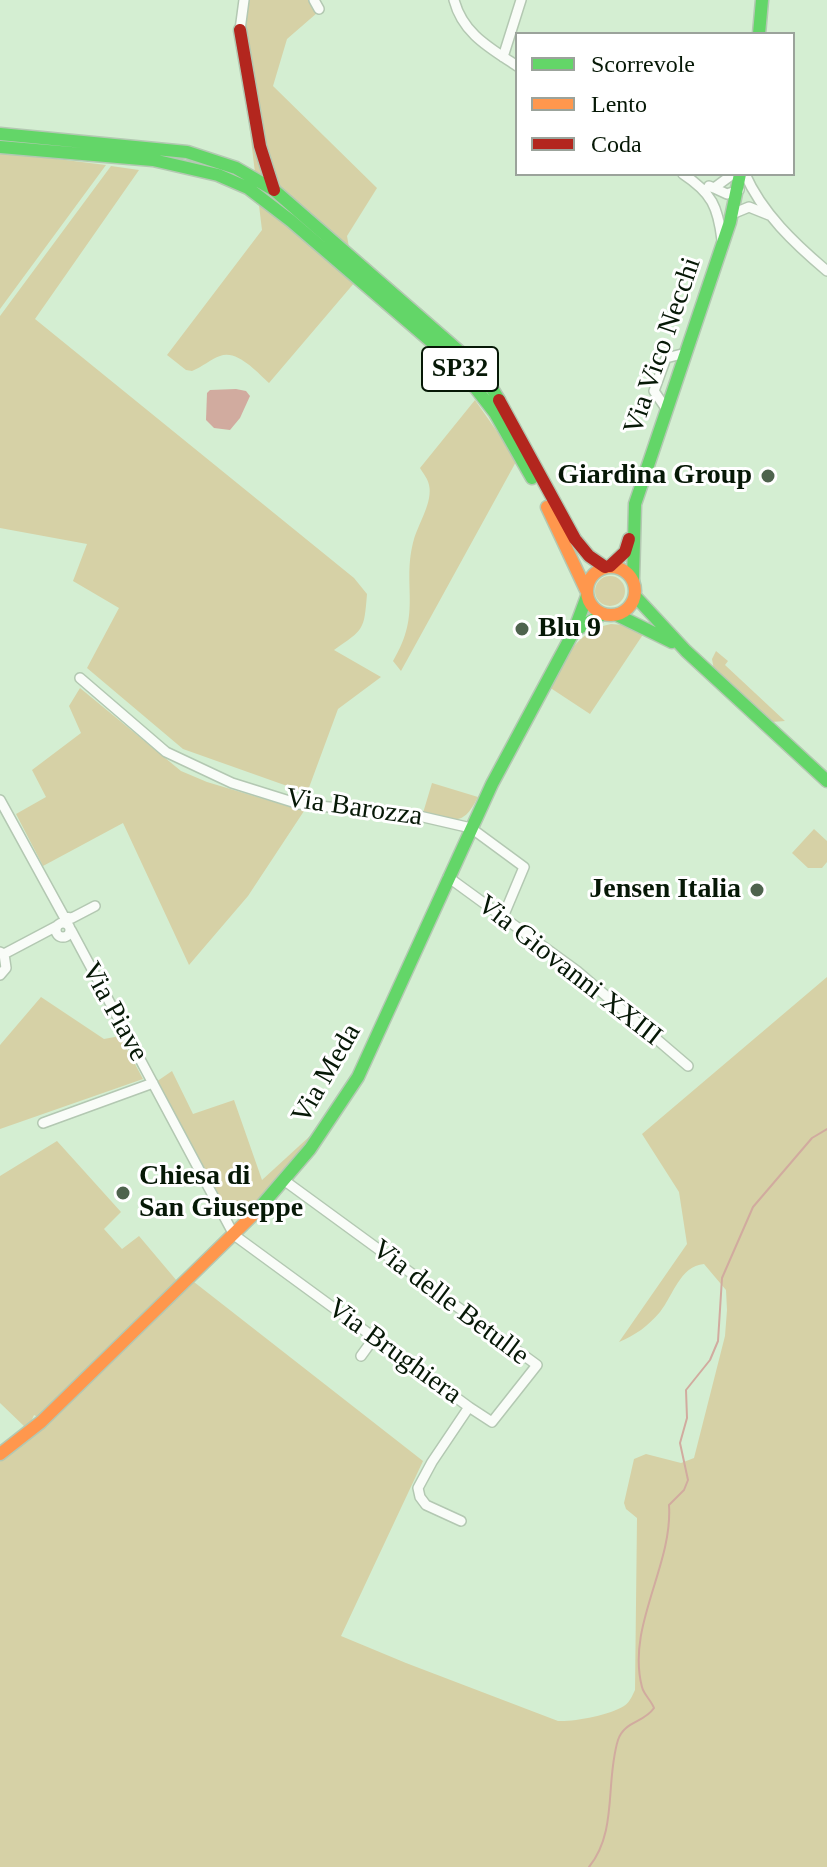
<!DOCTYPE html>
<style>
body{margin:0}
#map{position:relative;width:827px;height:1867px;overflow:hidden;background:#d4eed2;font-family:Georgia,serif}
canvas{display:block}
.legend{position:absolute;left:515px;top:32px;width:280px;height:144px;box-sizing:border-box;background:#fff;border:2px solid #9ba39b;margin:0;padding:10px 14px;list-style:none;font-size:24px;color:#061806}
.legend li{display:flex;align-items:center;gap:16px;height:40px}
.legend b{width:40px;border:2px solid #9ba39b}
</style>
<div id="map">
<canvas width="827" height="1867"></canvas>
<ul class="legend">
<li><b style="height:10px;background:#63d668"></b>Scorrevole</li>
<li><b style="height:10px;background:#ff974d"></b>Lento</li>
<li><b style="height:10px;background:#b3261e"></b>Coda</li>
</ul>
</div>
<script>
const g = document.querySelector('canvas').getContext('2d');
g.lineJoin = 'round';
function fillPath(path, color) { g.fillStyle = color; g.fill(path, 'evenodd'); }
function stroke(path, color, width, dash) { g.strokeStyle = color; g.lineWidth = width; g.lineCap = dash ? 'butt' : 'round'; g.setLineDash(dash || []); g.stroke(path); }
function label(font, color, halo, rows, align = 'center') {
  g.font = font + ' Georgia,serif'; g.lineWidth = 6; g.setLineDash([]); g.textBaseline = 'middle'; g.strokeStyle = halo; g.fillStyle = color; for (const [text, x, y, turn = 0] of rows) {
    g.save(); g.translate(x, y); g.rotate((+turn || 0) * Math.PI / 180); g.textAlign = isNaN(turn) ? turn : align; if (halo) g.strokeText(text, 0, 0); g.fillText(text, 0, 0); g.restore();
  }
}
fillPath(new Path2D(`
 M244,0H310L317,13L287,39L273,86L377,188L347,236L355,282L269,383C258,373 237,349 220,356C211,359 202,367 192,371L186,370L167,355L262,230L237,25Z
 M0,152L106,165L0,309Z
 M111,166L139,170L35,319L354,578L367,594C364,631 364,629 334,650L381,677L338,709L307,793L183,749L87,668L119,608L73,581L87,544L0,528V316Z
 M475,400L517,460L401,671L393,661C423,612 401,585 414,539C419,523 433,501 429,485C428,479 423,473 420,468Z
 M595 591a15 15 0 1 1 30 0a15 15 0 1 1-30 0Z
 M611,624L624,625L644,633L590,714L549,687C565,659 577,630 611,624Z
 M716,651L728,661L725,665L785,721L772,722L714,670L712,659Z
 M80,688L181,771L207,782L304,811L248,896L189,965L123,823L43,866L16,814L46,797L32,770L81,733L69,706Z
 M432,783L478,797C462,829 454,819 423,813Z
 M814,829L827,841V862L822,868H808L792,853Z
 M827,977V1867H0V1458L181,1290L194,1282L423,1461L341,1636L406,1663L558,1721C573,1722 610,1715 624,1706C630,1702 632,1696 635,1690L637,1518L626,1509L624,1503L634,1459L646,1454L681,1463L694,1458L725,1336L727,1310L726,1290L704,1264C680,1266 673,1296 660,1312C648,1326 636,1335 619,1342L687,1244L679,1192L642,1134Z
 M41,997L104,1039L120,1036L143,1079L0,1129V1045Z
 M172,1071L193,1114L234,1100L262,1180L310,1136L313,1140L246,1215C238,1219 234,1219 228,1213L156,1082Z
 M57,1141L121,1212L104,1229L122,1249L139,1236L177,1281L38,1417L34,1415L30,1424L25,1427L0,1403V1176Z`), '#d6d1a6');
fillPath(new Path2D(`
 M236,389L246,391L250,396L240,418L230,430L214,428L206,420L207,393L210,390Z`), '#d1ab9f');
stroke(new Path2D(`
 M589,1867C618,1831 605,1782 618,1740C624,1721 644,1723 654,1708C651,1700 644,1695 642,1687C626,1626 673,1566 669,1505L684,1490L688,1480L680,1443L687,1418L686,1390L710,1360L718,1341L722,1278L753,1207L812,1138L827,1129`), '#d1ab9f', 2);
const street = new Path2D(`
 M314,0L319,9
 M454,0C463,34 490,48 517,66
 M240,30L244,0
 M503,57L521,0
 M683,174C712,193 718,207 722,240
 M745,174C762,213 795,244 827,271
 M709,186L714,188L733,174
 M714,188L727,194L739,190
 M732,214L749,207L769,215
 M667,410L654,391L666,358L686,353
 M80,678L166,752L232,783L299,804L419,816L471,828L524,867L503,917
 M0,800L68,924
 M448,877L577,971L688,1066
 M64,917L72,918L95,906
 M56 930a7 7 0 1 1 14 0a7 7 0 1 1-14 0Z
 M71,930L234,1235L469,1407L432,1462L418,1488L420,1497L426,1505L461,1521
 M0,952L4,954L57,926
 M0,975L6,968L4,954
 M43,1123L153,1083
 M285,1181L537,1365L492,1422L469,1407
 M361,1356L374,1338`);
const fast = new Path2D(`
 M759,34L762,0
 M0,134L187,152L236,168L274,190L460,352L488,382L499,400
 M0,147L153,160L218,175L248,188L291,221L456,363L495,413L532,478
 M633,580L635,504L730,222L740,174
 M635,596L686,651L827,781
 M617,615L672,642
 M574,631L603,614
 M256,1212L310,1149L358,1077L492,784L574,631L587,596`);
const slow = new Path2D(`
 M547,507L586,590
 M587 591a24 24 0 1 1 48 0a24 24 0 1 1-48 0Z
 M0,1454L41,1422L256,1212`);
const jam = new Path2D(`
 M240,30L260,146L274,190
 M499,400L575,539L589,556L605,567
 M610,566L625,552L629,539`);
stroke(street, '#b3c8b2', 12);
stroke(fast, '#b3c8b2', 15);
stroke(slow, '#b3c8b2', 15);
stroke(jam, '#b3c8b2', 15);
stroke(street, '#f9fcf8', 9);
stroke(fast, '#63d668', 12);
stroke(slow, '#ff974d', 12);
stroke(jam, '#b3261e', 12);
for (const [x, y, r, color] of [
 [768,476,8,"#4e634d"],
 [522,629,8,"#4e634d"],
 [757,890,8,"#4e634d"],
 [123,1193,8,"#4e634d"]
]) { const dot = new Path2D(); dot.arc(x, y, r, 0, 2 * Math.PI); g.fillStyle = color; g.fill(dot); stroke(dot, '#fff', 3); }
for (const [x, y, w] of [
 [460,369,76]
]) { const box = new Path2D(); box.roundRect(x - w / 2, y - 22, w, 44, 6); g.fillStyle = '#fff'; g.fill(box); stroke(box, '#061806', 2); }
label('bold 26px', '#061806', null, [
 ["SP32",460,369]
]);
label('28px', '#061806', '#fff', [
 ["Via Vico Necchi",663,346,-71],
 ["Via Barozza",354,808,8],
 ["Via Giovanni XXIII",569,971,38],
 ["Via Piave",114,1012,61],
 ["Via Meda",327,1074,-60],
 ["Via delle Betulle",450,1303,37],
 ["Via Brughiera",394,1352,36]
]);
label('bold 28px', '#061806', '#fff', [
 ["Giardina Group",752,476],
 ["Blu 9",538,629,"left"],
 ["Jensen Italia",741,890],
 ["Chiesa di",139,1177,"left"],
 ["San Giuseppe",139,1209,"left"]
], 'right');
</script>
